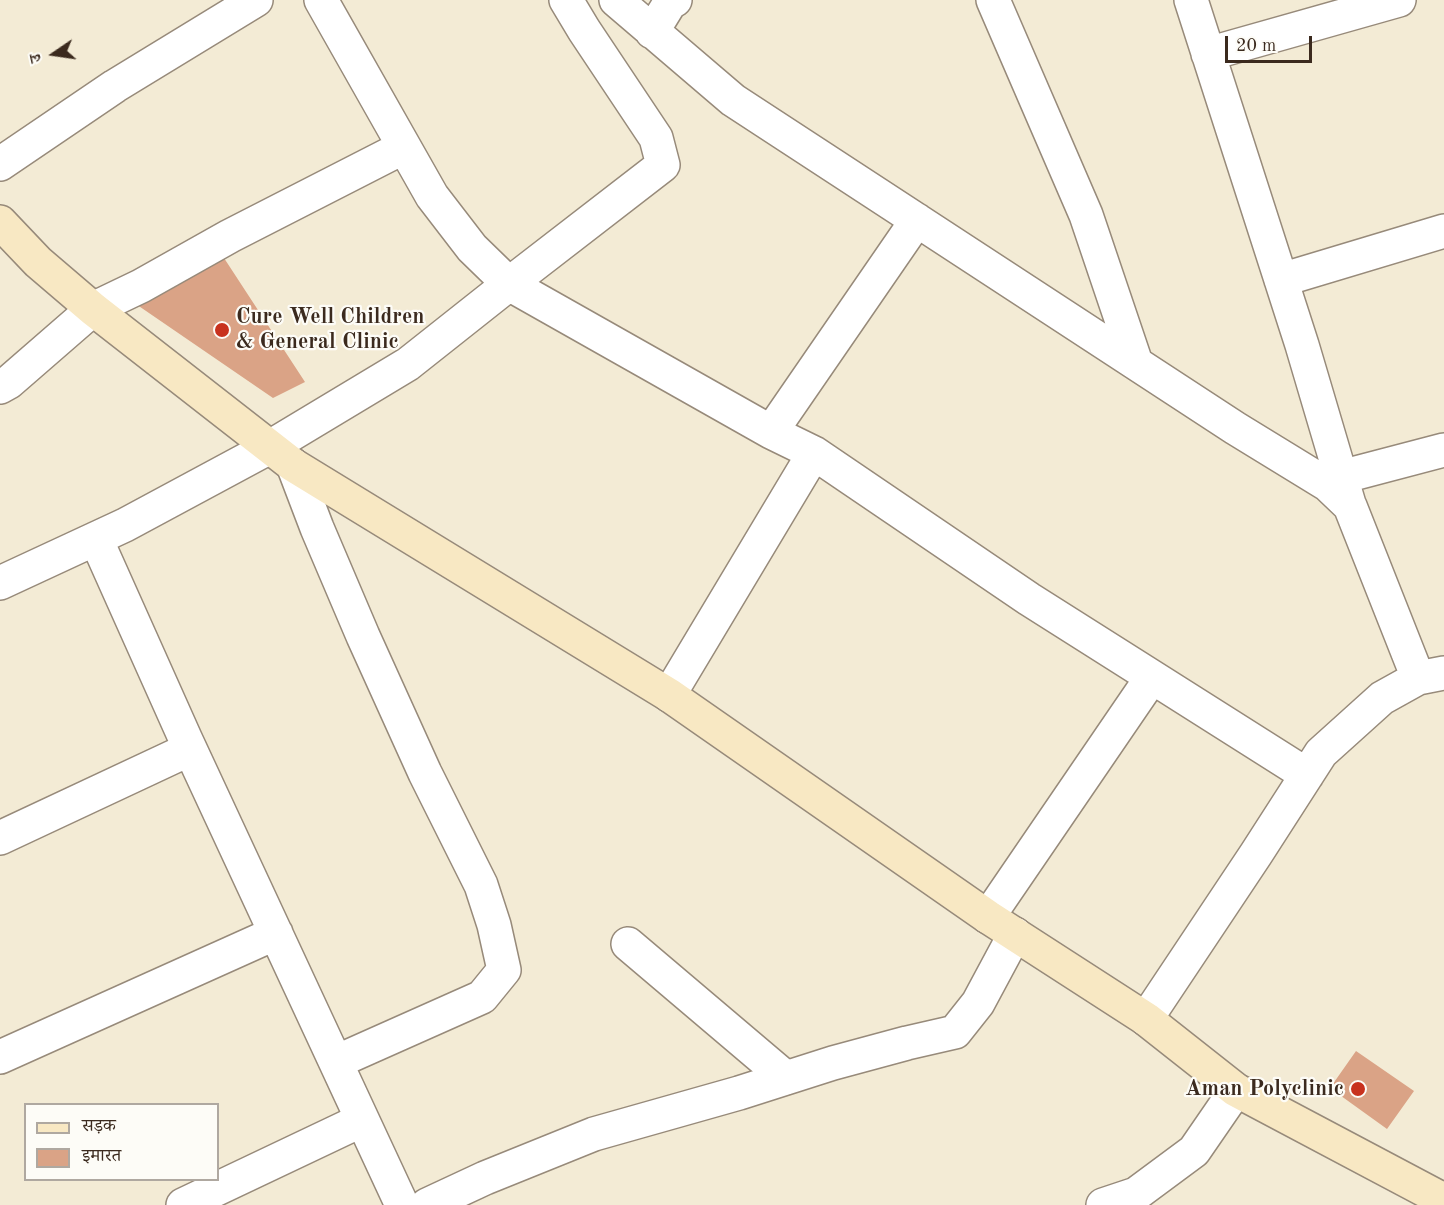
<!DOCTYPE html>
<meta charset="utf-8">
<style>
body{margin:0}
#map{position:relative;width:1444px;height:1205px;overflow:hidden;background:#f3ebd5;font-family:"Old Standard TT","Noto Serif Devanagari",serif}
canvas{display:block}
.legend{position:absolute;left:24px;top:1103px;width:195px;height:78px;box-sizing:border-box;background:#fdfcf7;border:2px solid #afa8a0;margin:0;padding:8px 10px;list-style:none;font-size:18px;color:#3b2a1e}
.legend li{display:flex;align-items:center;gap:12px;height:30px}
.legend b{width:30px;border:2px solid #afa8a0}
.north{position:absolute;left:24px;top:24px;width:60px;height:60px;-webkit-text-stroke:4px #fdfcf7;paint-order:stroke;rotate:257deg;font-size:16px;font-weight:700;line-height:24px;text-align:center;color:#3b2a1e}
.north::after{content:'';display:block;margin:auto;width:21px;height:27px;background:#3b2a1e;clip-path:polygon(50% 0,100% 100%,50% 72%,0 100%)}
.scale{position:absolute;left:1225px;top:36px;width:87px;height:27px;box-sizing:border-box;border:3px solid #3b2a1e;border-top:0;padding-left:8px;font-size:18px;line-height:21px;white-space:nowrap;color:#3b2a1e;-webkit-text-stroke:4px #fdfcf7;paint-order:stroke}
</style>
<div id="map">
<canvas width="1444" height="1205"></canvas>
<ul class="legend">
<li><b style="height:8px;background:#f8e8c3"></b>सड़क</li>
<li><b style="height:16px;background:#daa386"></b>इमारत</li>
</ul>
<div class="north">उ</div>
<div class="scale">20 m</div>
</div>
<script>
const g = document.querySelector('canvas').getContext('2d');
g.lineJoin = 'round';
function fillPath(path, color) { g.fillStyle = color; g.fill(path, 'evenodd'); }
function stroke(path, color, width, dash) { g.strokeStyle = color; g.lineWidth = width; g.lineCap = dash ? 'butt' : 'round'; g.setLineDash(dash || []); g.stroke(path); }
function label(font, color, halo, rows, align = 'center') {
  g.font = font + ' "Old Standard TT",serif'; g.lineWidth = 4.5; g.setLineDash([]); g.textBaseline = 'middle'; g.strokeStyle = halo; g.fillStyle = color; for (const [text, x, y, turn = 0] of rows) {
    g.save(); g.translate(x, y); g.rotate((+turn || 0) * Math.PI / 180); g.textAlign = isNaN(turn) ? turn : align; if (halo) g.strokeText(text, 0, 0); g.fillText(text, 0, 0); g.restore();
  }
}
fillPath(new Path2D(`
 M224,258L305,382L273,398L130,300Z
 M1356,1051L1414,1091L1387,1129L1330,1088Z`), '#daa386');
const street = new Path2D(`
 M321,0L432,196L472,248L509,284L771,432L814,453L1029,599L1307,775
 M616,0L733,100L1235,428L1328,485L1350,506L1418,678
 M993,0L1086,215L1136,363
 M1191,0L1302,345L1349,504
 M652,32L671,1L675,0
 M1208,54L1399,0
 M0,164L115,86L256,0
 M1281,280L1444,231
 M0,387L9,382L93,309L141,286L230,236L404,147
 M771,432L917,220
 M293,465L317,528L363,636L425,773L481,885L494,925L504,970L482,997L336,1062
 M1341,477L1444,450
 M96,539L185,738L402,1205
 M0,583L125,525L270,447L408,364L509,284L663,165L656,138L584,30L566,0
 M669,695L814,453
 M0,838L190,749
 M988,917L1152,677
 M628,944L786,1078
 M1146,1019L1256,854L1321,753L1382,698L1418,678L1444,673
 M0,1057L276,933
 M183,1205L362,1120
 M427,1205L485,1178L594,1134L739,1093L833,1063L907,1043L955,1032L978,1003L1015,934
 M1103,1205L1136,1194L1194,1151L1236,1090`);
const secondary = new Path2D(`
 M0,222L38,262L93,309L293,465L669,695L988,917L1146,1019L1236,1090L1436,1196L1444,1200`);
stroke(street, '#978a7a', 36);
stroke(secondary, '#978a7a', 36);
stroke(street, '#fff', 33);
stroke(secondary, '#f8e8c3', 33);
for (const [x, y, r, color] of [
 [222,330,8,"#c8321e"],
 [1358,1089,8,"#c8321e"]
]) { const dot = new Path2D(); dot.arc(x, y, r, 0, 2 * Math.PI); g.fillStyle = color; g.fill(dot); stroke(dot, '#fdfcf7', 2); }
label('bold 22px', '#3b2a1e', '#fdfcf7', [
 ["Cure Well Children",236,317],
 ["& General Clinic",236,342],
 ["Aman Polyclinic",1344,1089,"right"]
], 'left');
</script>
